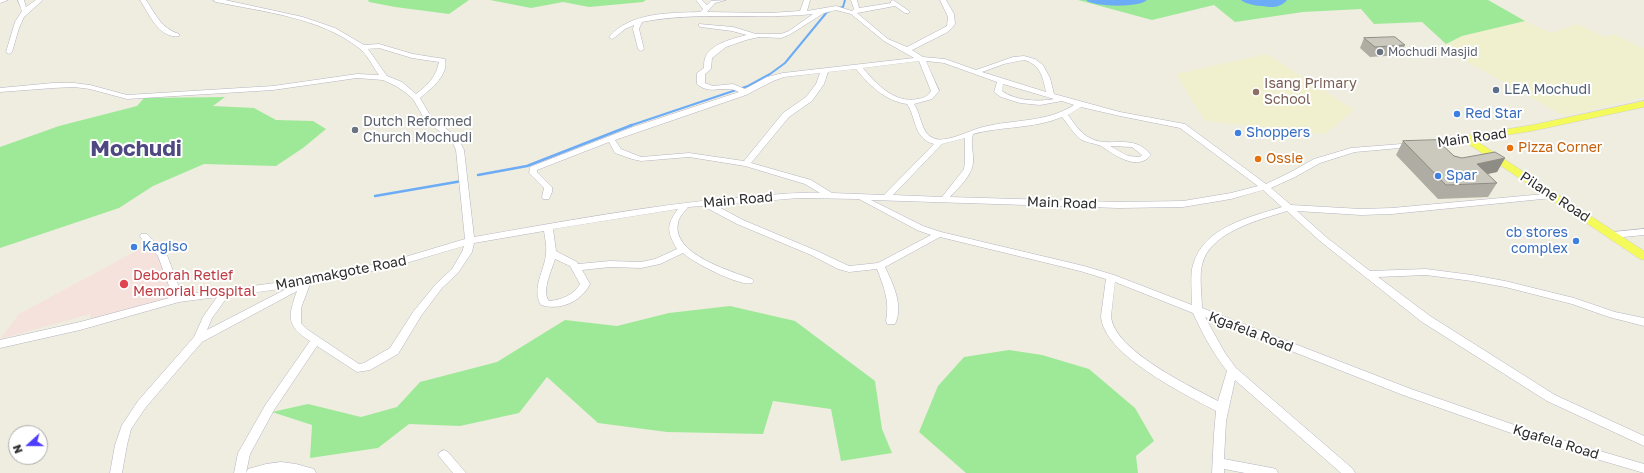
<!DOCTYPE html>
<style>
body{margin:0}
#map{position:relative;width:1644px;height:473px;overflow:hidden;background:#efeddf;font-family:"Golos Text",sans-serif}
canvas{display:block}
.north{position:absolute;left:8px;top:425px;width:40px;height:40px;box-sizing:border-box;background:#fff;border:1px solid #ababab;border-radius:50%;rotate:249deg;font-size:11px;font-weight:700;line-height:16px;text-align:center;color:#2d2d2d}
.north::after{content:'';display:block;margin:auto;width:14px;height:18px;background:#4e3cff;clip-path:polygon(50% 0,100% 100%,50% 72%,0 100%)}
</style>
<div id="map">
<canvas width="1644" height="473"></canvas>
<div class="north">N</div>
</div>
<script>
const g = document.querySelector('canvas').getContext('2d');
g.lineJoin = 'round';
function fillPath(path, color) { g.fillStyle = color; g.fill(path, 'evenodd'); }
function stroke(path, color, width, dash) { g.strokeStyle = color; g.lineWidth = width; g.lineCap = dash ? 'butt' : 'round'; g.setLineDash(dash || []); g.stroke(path); }
function label(font, color, halo, rows, align = 'center') {
  g.font = font + ' "Golos Text",sans-serif'; g.lineWidth = 4; g.setLineDash([]); g.textBaseline = 'middle'; g.strokeStyle = halo; g.fillStyle = color; for (const [text, x, y, turn = 0] of rows) {
    g.save(); g.translate(x, y); g.rotate((+turn || 0) * Math.PI / 180); g.textAlign = isNaN(turn) ? turn : align; if (halo) g.strokeText(text, 0, 0); g.fillText(text, 0, 0); g.restore();
  }
}
fillPath(new Path2D(`
 M1525,21L1551,33L1577,24L1605,37L1614,34L1644,49V97L1563,116L1508,84L1443,50L1446,44L1462,36Z
 M1267,54L1354,110L1325,134L1205,121L1176,74Z`), '#f1f0ce');
fillPath(new Path2D(`
 M151,243L156,247L177,295L116,314L91,320L90,314L0,339L19,314Z`), '#f6e2dc');
fillPath(new Path2D(`
 M368,0H469L449,14L395,7L369,2Z
 M490,0H646L643,2L589,7L563,2L531,8Z
 M1078,0H1488L1525,21L1462,36L1446,44L1422,22L1374,24L1361,9L1303,12L1235,22L1214,5L1152,20Z
 M225,97L213,106L254,108L276,120L313,121L326,129L303,148L276,166L204,164L153,186L119,208L0,248V147L59,126L137,106L144,98Z
 M730,306L795,321L875,381L882,429L892,453L841,461L831,409L773,401L763,434L667,432L598,423L547,377L519,413L460,426L409,424L378,448L310,458L312,425L272,412L308,404L361,417L397,407L420,382L497,362L565,320L617,326L669,313Z
 M1009,350L1042,355L1089,369L1135,408L1154,441L1136,456L1138,473H966L919,432L938,386L964,357Z`), '#9de998');
stroke(new Path2D(`
 M839,8L843,7L845,0
 M629,126L748,86L770,74L785,63L827,12L830,11`), '#6cacf7', 2);
stroke(new Path2D(`
 M478,175L527,166L632,125
 M375,196L462,181`), '#6cacf7', 2.5);
fillPath(new Path2D(`
 M1086,0H1147C1140,8 1092,7 1086,0Z
 M1241,0H1287C1284,4 1278,7 1273,7C1265,7 1246,5 1241,0Z`), '#6cacf7');
const minor = new Path2D(`
 M0,0H8L0,3Z
 M18,0H24L26,7L36,0H43L24,17L19,28L12,52L9,54L6,52L15,22L22,11Z
 M140,0H146C156,15 161,28 179,34V36C159,39 149,14 140,0Z
 M213,0H225L303,17L335,28L364,45L379,44L413,54L445,59C449,75 431,89 420,98L431,117L458,138L464,150L474,237C560,222 645,206 732,198C761,196 791,192 820,193L805,184L745,166L689,157L641,161L632,159L615,153L609,142L537,170V172L552,187V192L549,199H543L542,197L544,188L529,173L530,167L633,127L739,92C726,84 710,96 697,84V73L704,68C704,65 704,61 705,58C710,44 734,38 747,35L732,31L701,27L699,26V24L733,27L756,34H781L789,31L813,14C756,20 698,11 642,22L639,29L644,49L641,51L638,49L633,29L634,25L625,29L614,38L612,39L609,37C630,12 670,13 700,12L703,9L696,0H702L707,5L711,1L726,0L715,3L707,12L770,13L800,11L804,0H810L807,11L836,6L852,11L854,9L851,0H857L859,8L891,3V1L893,0L909,11V13H905L895,6L857,13L888,39L907,47L947,26L948,17L940,0H946L954,14L955,24L951,29L946,33L912,50L923,57L945,59L976,70L1013,57L1024,56L1035,59L1043,65L1050,78L1054,94L1120,112L1185,124L1266,184L1289,173L1314,159L1351,148L1414,143L1415,145L1414,147H1411L1355,152L1320,163L1295,177L1271,188L1291,205L1361,209L1392,208L1555,193L1556,195L1552,198L1392,214L1361,215L1297,211L1326,237L1370,271L1426,269L1472,275L1505,281L1574,298L1615,312L1644,318V326L1609,317L1572,304L1505,287L1472,281L1426,275L1378,277L1430,316L1555,395L1644,436V446L1547,401L1422,322L1320,241L1287,211C1259,220 1209,232 1202,265C1199,276 1202,297 1202,308L1411,389L1529,430L1644,464V473L1528,439L1403,395L1205,317L1225,353L1236,368L1353,469L1355,473H1341L1235,380L1226,421L1224,459L1272,468L1276,469L1278,473H1245L1224,469V473H1212L1214,434L1216,411C1185,394 1103,355 1101,316L1106,279L1080,271L940,237L885,267C893,284 904,306 895,324H887L886,321C890,302 884,287 877,269L849,272L838,269L811,255L737,224L703,206L688,207C684,212 679,217 678,223C671,254 731,271 752,279L754,281L752,283C740,287 692,262 683,253L660,264L641,268L610,267L582,270L590,284C581,302 560,311 541,305C531,287 545,271 546,253C547,246 545,238 544,231L474,243L472,252L458,273L442,288L421,316L398,354L370,370L357,372L317,346L274,410L250,454L246,473H234L238,453L266,404L310,341C286,326 288,316 297,291L202,342L146,407L131,429L127,445L122,473H110L115,445L122,425L138,401L194,337L203,317L217,297L179,302L80,330L0,348V340L80,322L173,297L158,256L141,238L140,236L141,234H147L167,255L182,295L306,279L395,260L465,239L456,150L452,141L425,120L413,99L405,92L396,86L383,80L357,78L273,90L127,99L90,89L74,87L53,88L0,92V88L53,83H74L90,85L127,95L273,86L357,74L379,75C373,67 367,54 359,48C319,17 264,12 216,2ZM836,10L851,14L884,41L914,58L783,73L767,77L745,89L733,84L713,86L705,83V74L711,69L712,58L726,47L746,40L759,37L781,38L789,35L824,13ZM379,48L412,58L439,62C436,77 428,85 416,94L402,82L387,76L368,49ZM1024,60C1040,64 1043,77 1046,92L982,72L1004,64ZM919,61L931,91C928,96 924,98 918,99C895,104 876,84 863,68ZM926,61L944,63L997,82L994,92L1001,97L1020,103L1040,105L1062,101L1074,105C1046,123 1014,119 983,127C970,130 945,144 933,138C921,133 921,114 914,104L932,99L939,91ZM856,69C869,85 885,101 907,104C917,119 913,138 934,144L884,195L832,193L811,180L751,163L789,117L812,101L824,84L828,72ZM820,73L816,84L806,97L783,113L744,161L689,153L641,157L621,149L615,140L746,95L773,81L784,77ZM1003,84L1054,99C1037,102 1016,101 1002,91ZM1081,107L1120,116L1180,128L1258,186L1231,193L1183,201L1119,202L950,197C958,188 972,176 973,163C974,153 970,144 973,134C1002,126 1034,129 1062,117C1068,124 1073,133 1080,139C1087,143 1094,143 1101,146C1115,155 1137,172 1151,155C1133,132 1110,149 1090,138C1080,133 1074,123 1068,115ZM965,138V161L964,169L942,197L893,195L942,144ZM1110,146L1132,147L1142,155L1140,157L1128,156ZM1263,190L1282,207C1250,217 1203,227 1193,265C1190,273 1192,295 1192,305L1114,275L1084,266L941,232L923,226L871,200L1119,208L1183,207L1231,199ZM799,198L859,199L917,230L931,235L878,263L849,266L817,251L743,220L715,205ZM678,209C666,225 667,232 677,249L655,259L641,262L610,261L578,264L577,262L556,251L553,229ZM464,246L462,252L452,269L436,284L413,312L390,348L364,363L359,364L308,330L301,323V308L310,284L396,266ZM555,259L570,266L580,284C574,295 561,300 549,301C541,291 552,270 555,259ZM1115,282L1193,313C1202,333 1213,353 1227,371L1218,401C1190,386 1113,350 1111,316ZM288,288L207,330L212,318L228,296Z
 M1466,137H1469L1470,139L1469,141L1428,146L1424,144L1428,142Z
 M1644,229V235L1613,238L1609,235L1613,232Z
 M444,450L448,452L466,473H453L438,455L440,452Z
 M281,462L296,464L314,469L316,473H246L248,469L266,464Z`);
const major = new Path2D(`
 M1644,101V107L1532,131L1475,140L1644,251V260L1640,259L1461,139L1466,136L1532,125Z`);
stroke(minor, '#b4b3c1', 1);
stroke(major, '#d1d1d1', 1);
fillPath(minor, '#fff');
fillPath(major, '#f3fa59');
fillPath(new Path2D(`
 M1364,38L1405,45L1401,55L1370,57L1360,48Z
 M1403,141L1462,158H1505L1497,172L1487,174L1497,183L1488,197L1438,199L1396,155Z`), '#afada3');
fillPath(new Path2D(`
 M1505,158L1497,172L1469,178L1477,164Z`), '#8e8d85');
const building = new Path2D(`
 M1395,37L1405,45L1375,47L1364,38Z
 M1437,140L1454,156L1462,158L1495,152L1505,158L1477,164L1497,183L1446,185L1403,141Z`);
fillPath(building, '#cbc9be');
stroke(building, '#8e8d85', 1);
for (const [x, y, r, color] of [
 [1380,52,4,"#6b7280"],
 [1496,90,4,"#5c6f8a"],
 [1256,92,4,"#8d6e63"],
 [1457,114,4,"#3f7fe0"],
 [355,130,4,"#6b7280"],
 [1238,133,4,"#3f7fe0"],
 [1510,148,4,"#e8710a"],
 [1258,159,4,"#e8710a"],
 [1438,176,4,"#3f7fe0"],
 [1576,241,4,"#3f7fe0"],
 [134,247,4,"#3f7fe0"],
 [124,284,5,"#e0444e"]
]) { const dot = new Path2D(); dot.arc(x, y, r, 0, 2 * Math.PI); g.fillStyle = color; g.fill(dot); stroke(dot, '#fff', 1.5); }
label('12px', '#5b616d', '#fff', [
 ["Mochudi Masjid",1388,52]
], 'left');
label('14px', '#785e54', '#fff', [
 ["Isang Primary",1264,84],
 ["School",1264,100]
], 'left');
label('14px', '#4e5e75', '#fff', [
 ["LEA Mochudi",1504,90]
], 'left');
label('14px', '#366cbe', '#fff', [
 ["Red Star",1465,114],
 ["Shoppers",1246,133],
 ["Spar",1446,176],
 ["cb stores",1568,233,"right"],
 ["complex",1568,249,"right"],
 ["Kagiso",142,247]
], 'left');
label('14px', '#5b616d', '#fff', [
 ["Dutch Reformed",363,122],
 ["Church Mochudi",363,138]
], 'left');
label('14px', '#2d2d2d', '#fff', [
 ["Main Road",1472,138,-8],
 ["Pilane Road",1555,197,33],
 ["Main Road",738,200,-5],
 ["Main Road",1062,203,2],
 ["Manamakgote Road",341,273,-11],
 ["Kgafela Road",1251,332,21],
 ["Kgafela Road",1556,442,17]
]);
label('14px', '#c56008', '#fff', [
 ["Pizza Corner",1518,148],
 ["Ossie",1266,159]
], 'left');
label('14px', '#be3a42', '#fff', [
 ["Deborah Retief",133,276],
 ["Memorial Hospital",133,292]
], 'left');
label('bold 22px', '#4f4982', '#fff', [
 ["Mochudi",136,149]
]);
</script>
